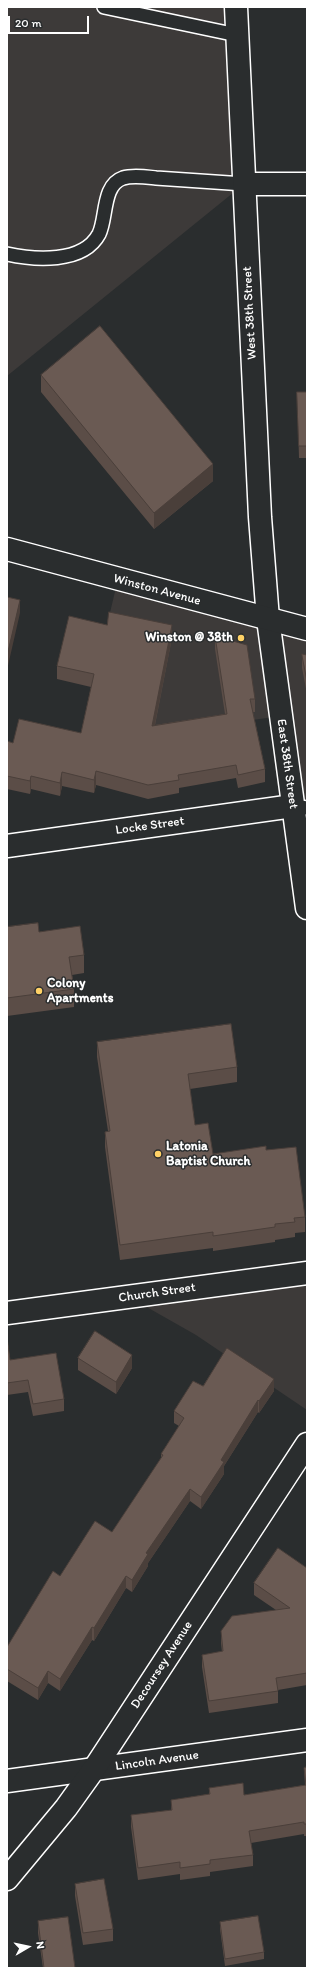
<!DOCTYPE html>
<style>
body{margin:0}
#map{position:relative;width:314px;height:1975px;overflow:hidden;background:#2a2d2e;font-family:Itim,sans-serif}
canvas{display:block}
.frame{position:absolute;inset:0;border:8px solid #fff;pointer-events:none}
.north{position:absolute;left:8px;top:1927px;width:40px;height:40px;-webkit-text-stroke:3px #2a2d2e;paint-order:stroke;rotate:81deg;font-size:11px;font-weight:700;line-height:16px;text-align:center;color:#fff}
.north::after{content:'';display:block;margin:auto;width:14px;height:18px;background:#fff;clip-path:polygon(50% 0,100% 100%,50% 72%,0 100%)}
.scale{position:absolute;left:8px;top:16px;width:81px;height:18px;box-sizing:border-box;border:2px solid #fff;border-top:0;padding-left:5px;font-size:12px;line-height:14px;white-space:nowrap;color:#fff;-webkit-text-stroke:3px #2a2d2e;paint-order:stroke}
</style>
<div id="map">
<canvas width="314" height="1975"></canvas>
<div class="frame"></div>
<div class="north">N</div>
<div class="scale">20 m</div>
</div>
<script>
const g = document.querySelector('canvas').getContext('2d');
g.lineJoin = 'round';
function fillPath(path, color) { g.fillStyle = color; g.fill(path, 'evenodd'); }
function stroke(path, color, width, dash) { g.strokeStyle = color; g.lineWidth = width; g.lineCap = dash ? 'butt' : 'round'; g.setLineDash(dash || []); g.stroke(path); }
function label(font, color, halo, rows, align = 'center') {
  g.font = font + ' Itim,sans-serif'; g.lineWidth = 3; g.setLineDash([]); g.textBaseline = 'middle'; g.strokeStyle = halo; g.fillStyle = color; for (const [text, x, y, turn = 0] of rows) {
    g.save(); g.translate(x, y); g.rotate((+turn || 0) * Math.PI / 180); g.textAlign = isNaN(turn) ? turn : align; if (halo) g.strokeText(text, 0, 0); g.fillText(text, 0, 0); g.restore();
  }
}
fillPath(new Path2D(`
 M7,7H236L244,184L7,376Z
 M118,579L307,629V908L281,716L145,735L89,701Z
 M307,1273V1410L196,1335L129,1297Z`), '#3d3a39');
const lane = new Path2D(`
 M104,7L237,35
 M7,254C34,260 83,264 99,234C107,218 102,185 123,178C133,175 146,177 156,178C186,180 215,182 244,184
 M293,806L307,808`);
const street = new Path2D(`
 M236,7L260,517L268,619L307,908
 M244,184H307
 M7,846L293,806
 M7,1313L307,1273
 M7,1781L307,1740`);
const secondary = new Path2D(`
 M7,549L307,629
 M7,1879L66,1808L94,1769L307,1444`);
stroke(lane, '#fff', 16);
stroke(street, '#fff', 25);
stroke(secondary, '#fff', 25);
stroke(lane, '#2a2d2e', 13);
stroke(street, '#2a2d2e', 22);
stroke(secondary, '#2a2d2e', 22);
fillPath(new Path2D(`
 M41,375L213,481L154,529L41,392Z
 M297,392H307V458H299Z
 M107,625L172,638L155,725L225,714L215,649V636L255,699V712H253L265,769V782L238,788L236,778L179,788V793L148,799L96,785L94,793L62,786L60,796L31,789L30,794L7,789V741L13,743L81,733L91,687L57,679V666Z
 M302,654L307,655V694L302,668Z
 M7,927L39,932L84,955V973L72,975L74,989V1007L7,1016Z
 M97,1042L237,1067V1082L190,1089L195,1125L213,1154L266,1150L305,1217V1232L295,1233V1237L275,1240V1242L213,1251V1248L120,1260L105,1147V1132L108,1131L97,1057Z
 M7,1337L10,1360L64,1399V1411L33,1416L28,1392L7,1395Z
 M78,1358L132,1368L116,1394L78,1370Z
 M203,1386L274,1391L259,1413L258,1412L224,1466V1474L201,1509L190,1501L148,1563V1566L132,1592L126,1588L94,1641L92,1640L60,1691L48,1683L38,1700L7,1681V1647L112,1532L161,1459V1454L179,1426L174,1423V1411Z
 M307,1568V1685L278,1690V1703L209,1713L202,1667V1655L222,1652L221,1643V1631L276,1610L254,1595V1583Z
 M307,1767V1836H304V1834L251,1843L253,1855V1866L210,1872V1876L180,1880V1874L138,1880L131,1827V1815L171,1810V1800L209,1794V1788L244,1795L305,1785L304,1768Z
 M75,1884L113,1929V1941L83,1945L75,1896Z
 M38,1921L75,1968H43L38,1933Z
 M220,1922L264,1952V1959L225,1966L220,1929Z`), '#5b4d47');
fillPath(new Path2D(`
 M213,464V481L154,529V513Z
 M20,600V613L7,670V656Z
 M172,625V638L152,739V726Z
 M96,771V785L94,793V780Z
 M62,772V786L60,796V783Z
 M31,776V789L30,794V781Z
 M132,1355V1368L116,1394V1382Z
 M274,1379V1391L259,1413V1401Z
 M258,1400V1412L224,1466V1474L201,1509V1497L221,1460Z
 M190,1489V1501L148,1563V1566L132,1592V1580L146,1553Z
 M126,1576V1588L94,1641V1628Z
 M92,1627V1640L60,1691V1679Z
 M48,1671V1683L38,1700V1688Z`), '#4a3f3a');
const building = new Path2D(`
 M100,326L213,464L154,513L41,375Z
 M297,392H307V446H299Z
 M7,597L20,600L7,656Z
 M109,612L172,625L152,726L227,714L215,636L247,645L255,699H250L265,769L238,775L236,765L178,775L179,780L148,785L96,771L94,780L62,772L60,783L31,776L30,781L7,776V741L13,743L19,719L81,733L94,674L57,666L69,616L107,625Z
 M302,654L307,655V681Z
 M38,923L39,932L80,926L84,955L69,957L74,989L7,998V927Z
 M231,1024L237,1067L188,1074L195,1125L208,1123L213,1154L266,1146V1150L296,1147L305,1217L294,1218L295,1222L275,1224V1227L213,1236V1232L120,1245L105,1132L110,1131L97,1042Z
 M95,1331L132,1355L116,1382L78,1358Z
 M7,1337L10,1360L56,1353L64,1399L33,1404L28,1380L7,1383Z
 M227,1348L274,1379L259,1401L258,1400L221,1460L224,1462L201,1497L190,1489L146,1553L148,1554L132,1580L126,1576L94,1628L92,1627L60,1679L48,1671L38,1688L7,1669V1647L53,1571L60,1576L95,1521L112,1532L163,1455L161,1454L184,1418L174,1411L193,1381L203,1386Z
 M278,1548L307,1568V1673L276,1678L278,1691L209,1701L202,1655L223,1651L221,1631L232,1616L290,1608L254,1583Z
 M307,1767V1824H304V1822L249,1831L253,1855L210,1860V1864L180,1868V1862L138,1868L131,1815L172,1810L171,1800L210,1794L209,1788L243,1783L244,1795L306,1785L304,1768Z
 M104,1879L113,1929L83,1933L75,1884Z
 M258,1916L264,1952L225,1959L220,1922Z
 M68,1917L75,1968H44L38,1921Z`);
fillPath(building, '#6a5a53');
stroke(building, '#4a3f3a', 1);
for (const [x, y, r, color] of [
 [241,638,4,"#ffd166"],
 [39,991,4,"#ffd166"],
 [158,1154,4,"#ffd166"]
]) { const dot = new Path2D(); dot.arc(x, y, r, 0, 2 * Math.PI); g.fillStyle = color; g.fill(dot); stroke(dot, '#2a2d2e', 1.5); }
label('13px', '#fff', '#2a2d2e', [
 ["West 38th Street",250,313,-93],
 ["Winston Avenue",157,590,15],
 ["East 38th Street",287,764,82],
 ["Locke Street",150,826,-8],
 ["Church Street",157,1293,-8],
 ["Decoursey Avenue",162,1665,-57],
 ["Lincoln Avenue",157,1761,-8]
]);
label('bold 13px', '#fff', '#2a2d2e', [
 ["Winston @ 38th",233,638,"right"],
 ["Colony",47,984],
 ["Apartments",47,999],
 ["Latonia",166,1147],
 ["Baptist Church",166,1162]
], 'left');
</script>
